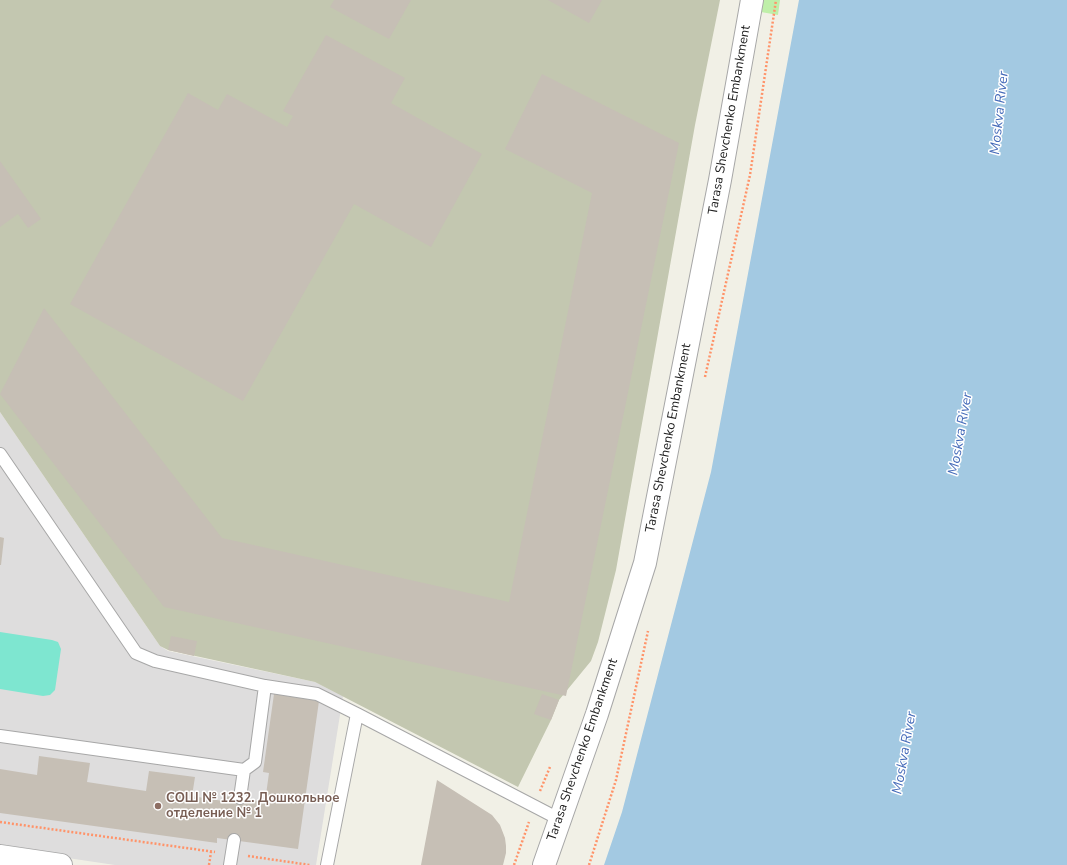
<!DOCTYPE html>
<meta charset="utf-8">
<style>
body{margin:0}
canvas{display:block;background:#f1f0e6}
</style>
<canvas width="1067" height="865"></canvas>
<script>
const g = document.querySelector('canvas').getContext('2d');
g.lineJoin = 'round';
function fillPath(path, color) { g.fillStyle = color; g.fill(path, 'evenodd'); }
function stroke(path, color, width, dash) { g.strokeStyle = color; g.lineWidth = width; g.lineCap = dash ? 'butt' : 'round'; g.setLineDash(dash || []); g.stroke(path); }
function label(font, color, halo, rows, align = 'center') {
  g.font = font + ' "Nunito Sans",sans-serif'; g.lineWidth = 3; g.setLineDash([]); g.textBaseline = 'middle'; g.strokeStyle = halo; g.fillStyle = color; for (const [text, x, y, turn = 0] of rows) {
    g.save(); g.translate(x, y); g.rotate((+turn || 0) * Math.PI / 180); g.textAlign = isNaN(turn) ? turn : align; if (halo) g.strokeText(text, 0, 0); g.fillText(text, 0, 0); g.restore();
  }
}
fillPath(new Path2D(`
 M0,412L160,646L168,651L315,682L343,696L316,865H115L0,848Z`), '#dedddd');
fillPath(new Path2D(`
 M0,0H720L695,125L616,570L598,642L591,661L559,700L551,720L518,787L315,682L168,650L160,646L0,412Z`), '#c3c7b0');
fillPath(new Path2D(`
 M763,0H780L778,15L761,12Z`), '#bfefa9');
fillPath(new Path2D(`
 M0,632L52,640L58,642L61,649L55,690L50,695L43,696L0,689Z`), '#7ee6d0');
fillPath(new Path2D(`
 M799,0H1067V865H604L622,812L711,472Z`), '#a3c9e2');
fillPath(new Path2D(`
 M334,0H411L389,39L330,7Z
 M548,0H602L589,23Z
 M326,35L405,78L391,103L482,154L431,247L354,204L243,401L70,304L188,93L218,110L227,94L287,127L293,116L283,111Z
 M542,74L679,143L566,696L164,607L0,394L44,308L222,538L509,602L592,193L505,149Z
 M0,161L41,219L28,228L18,214L0,227Z
 M0,537L4,538L1,565H0Z
 M171,636L197,641L194,656L168,650Z
 M274,694L319,701L298,849L217,838V843L0,813V769L37,775L39,756L90,763L87,782L146,791L149,771L195,777L192,796L223,801L224,796L265,802L269,773L263,772Z
 M542,694L559,700L551,720L534,714Z
 M437,780L492,815L500,825L505,838L506,846V853L503,865H421Z`), '#c6bfb5');
const service = new Path2D(`
 M0,454L136,653L155,661L265,686L317,694L357,714L327,865
 M357,714L559,819
 M0,736L244,770L240,798
 M244,770L255,762L265,686
 M230,865L234,840`);
const minor = new Path2D(`
 M0,856L61,865
 M544,865L597,714L645,563L720,180L752,0`);
stroke(service, '#a7a7a7', 14);
stroke(minor, '#a7a7a7', 24);
stroke(new Path2D(`
 M705,377L750,175L776,0
 M540,791L550,767
 M0,822L215,852
 M248,856L310,865
 M209,865L211,852
 M514,865L529,822
 M589,865L616,780L648,631`), '#ff9369', 2.5, [2, 2]);
stroke(service, '#fff', 12);
stroke(minor, '#fff', 22);
for (const [x, y, r, color] of [
 [158,806,4,"#8d6e63"]
]) { const dot = new Path2D(); dot.arc(x, y, r, 0, 2 * Math.PI); g.fillStyle = color; g.fill(dot); stroke(dot, '#fff', 1.5); }
label('13px', '#202020', '#fff', [
 ["Tarasa Shevchenko Embankment",730,120,-80],
 ["Tarasa Shevchenko Embankment",669,438,-79],
 ["Tarasa Shevchenko Embankment",583,750,-71]
]);
label('bold 13px', '#785e54', '#fff', [
 ["СОШ № 1232. Дошкольное",166,799],
 ["отделение № 1",166,814]
], 'left');
label('italic 14px', '#446ab9', '#fff', [
 ["Moskva River",1000,113,-84],
 ["Moskva River",961,434,-80],
 ["Moskva River",905,753,-80]
]);
</script>
